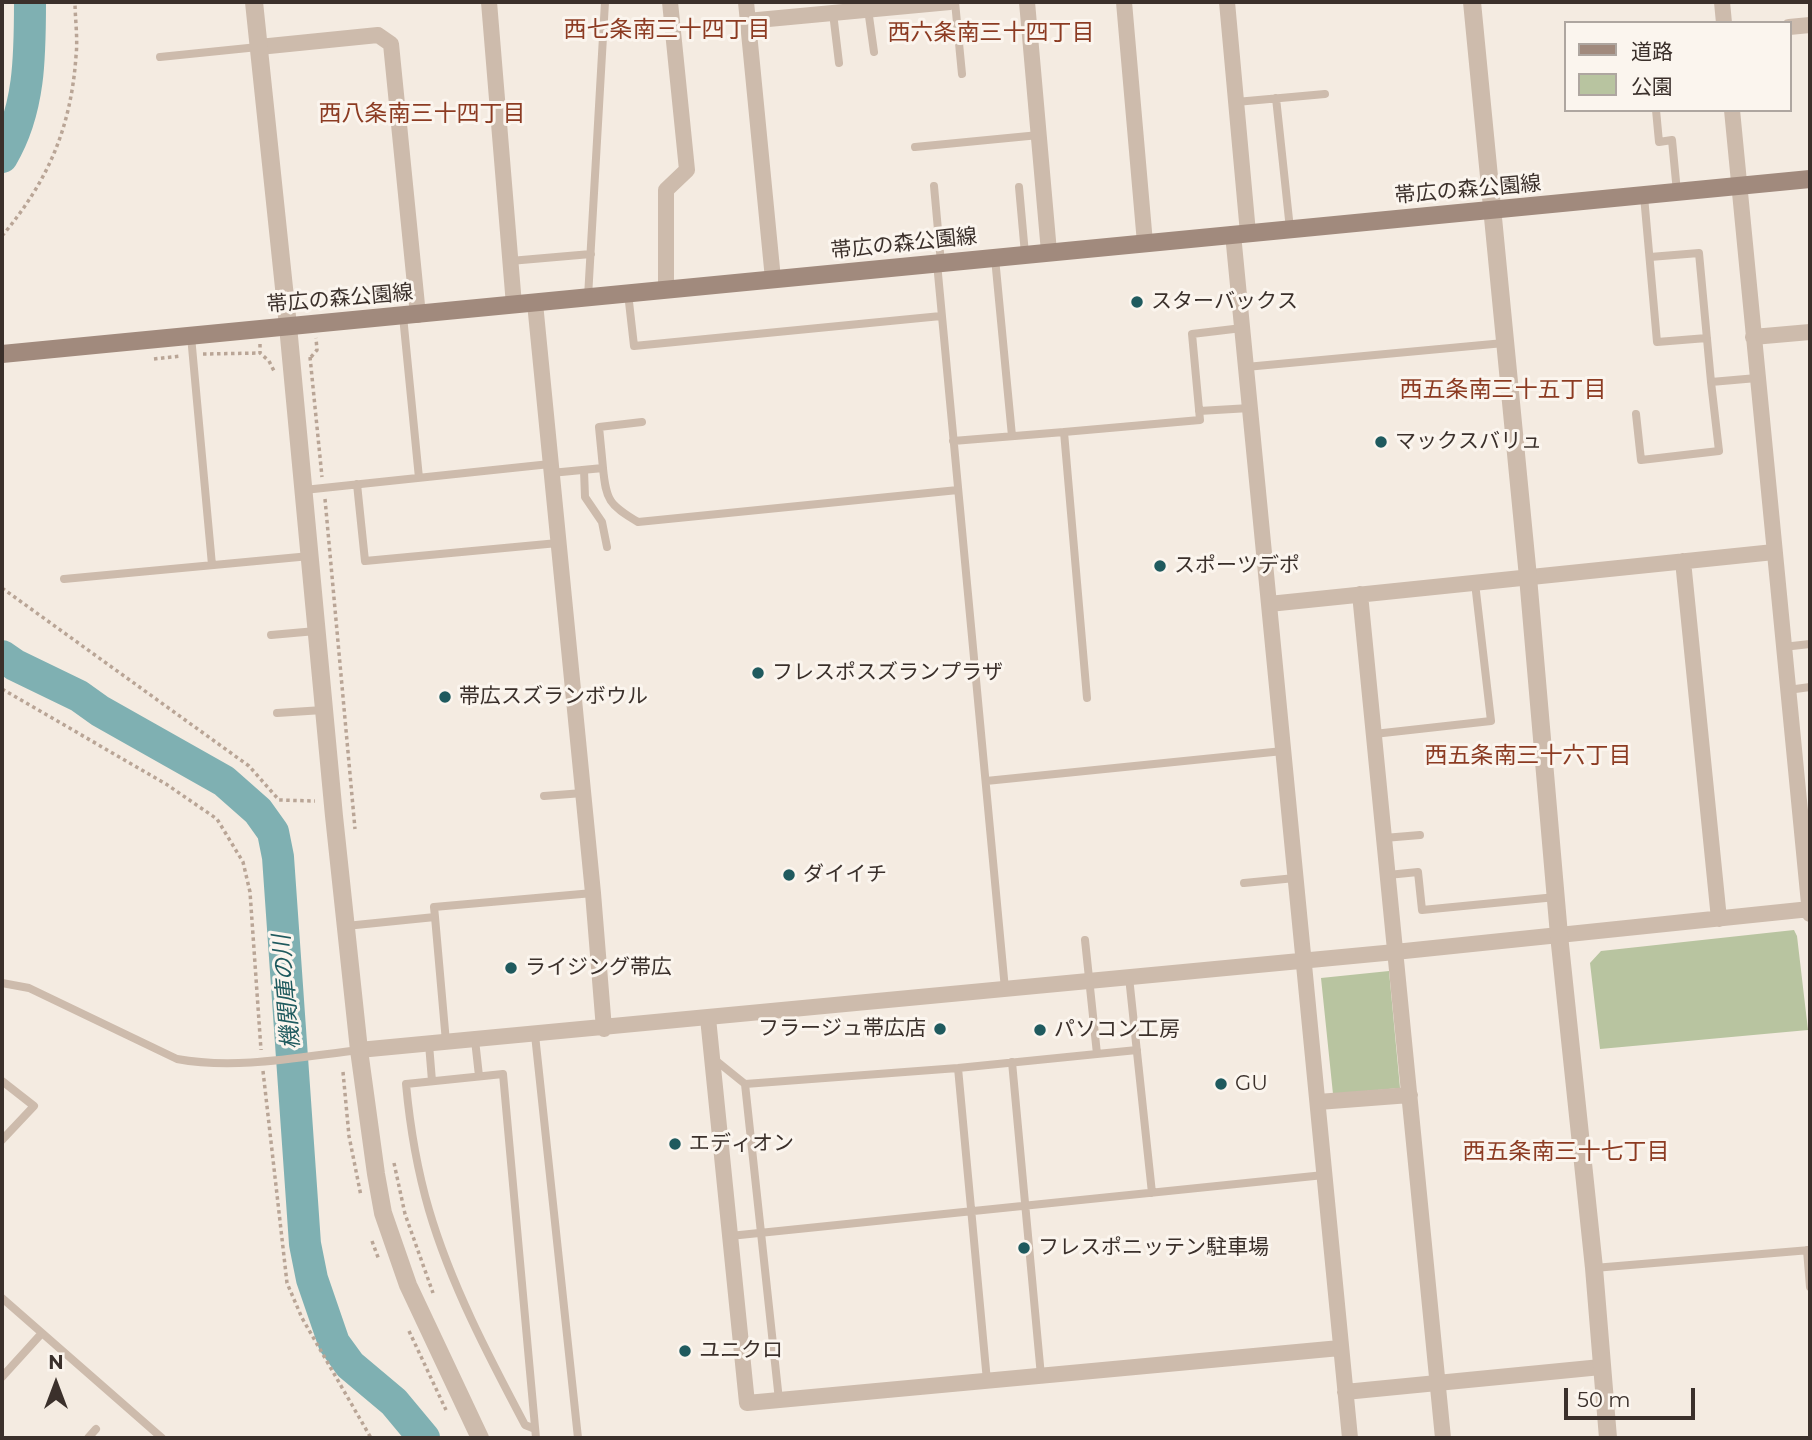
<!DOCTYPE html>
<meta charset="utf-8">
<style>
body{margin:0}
#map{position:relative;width:1812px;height:1440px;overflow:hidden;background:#f4ebe1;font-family:Montserrat,"Noto Sans JP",sans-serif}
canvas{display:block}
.frame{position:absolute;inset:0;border:4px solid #3b302b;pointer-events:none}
.legend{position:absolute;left:1564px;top:21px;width:228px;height:91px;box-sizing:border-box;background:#fbf5ee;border:2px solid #aea6a0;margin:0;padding:9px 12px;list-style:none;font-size:21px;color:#3b302b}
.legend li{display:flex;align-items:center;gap:14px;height:35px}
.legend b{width:35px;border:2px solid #aea6a0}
.north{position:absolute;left:21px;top:1349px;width:70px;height:70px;-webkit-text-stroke:5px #fbf5ee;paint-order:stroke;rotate:0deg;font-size:19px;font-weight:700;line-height:28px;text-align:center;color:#3b302b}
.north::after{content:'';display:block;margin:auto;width:24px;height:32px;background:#3b302b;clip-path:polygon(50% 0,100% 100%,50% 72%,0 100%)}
.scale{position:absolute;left:1564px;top:1388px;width:131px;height:32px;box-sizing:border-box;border:4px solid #3b302b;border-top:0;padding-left:9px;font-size:21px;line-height:24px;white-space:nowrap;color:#3b302b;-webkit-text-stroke:5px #fbf5ee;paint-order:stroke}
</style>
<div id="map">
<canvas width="1812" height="1440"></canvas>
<div class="frame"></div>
<ul class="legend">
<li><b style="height:9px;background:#a18a7d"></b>道路</li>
<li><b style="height:19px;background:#b8c4a0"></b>公園</li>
</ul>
<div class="north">N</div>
<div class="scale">50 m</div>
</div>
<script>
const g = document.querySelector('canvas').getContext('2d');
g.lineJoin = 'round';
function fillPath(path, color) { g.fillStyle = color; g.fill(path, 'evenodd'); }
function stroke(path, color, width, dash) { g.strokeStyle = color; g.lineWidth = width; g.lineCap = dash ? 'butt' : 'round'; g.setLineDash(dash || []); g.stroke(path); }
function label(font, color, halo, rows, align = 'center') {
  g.font = font + ' Montserrat,"Noto Sans JP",sans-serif'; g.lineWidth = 6; g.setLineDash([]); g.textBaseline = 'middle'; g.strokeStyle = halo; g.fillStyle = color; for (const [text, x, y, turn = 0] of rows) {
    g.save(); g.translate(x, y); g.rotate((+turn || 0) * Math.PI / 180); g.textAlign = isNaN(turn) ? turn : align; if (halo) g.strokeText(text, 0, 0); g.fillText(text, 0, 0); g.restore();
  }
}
fillPath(new Path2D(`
 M1794,930L1797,936L1808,1030L1600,1049L1590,963L1601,951Z
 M1389,971L1400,1088L1333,1094L1321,978Z`), '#b8c4a0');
stroke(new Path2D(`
 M2,157C30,110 30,55 30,2
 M2,656L15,665L79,696L100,711L224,781L258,811L273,832L278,857L305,1244L312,1279L334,1343L350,1365L394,1402L424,1438`), '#7fb0b2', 32);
stroke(new Path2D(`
 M2,236C48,181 71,128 76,56C78,38 75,19 75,2
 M260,344V353L269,361
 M203,354L260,353
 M310,357L322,477
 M311,357L317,350L316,338
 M154,359L181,356
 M269,361L274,371
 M325,499L355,829
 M2,588L249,766L279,800L315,801
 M2,689L166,784L217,819L243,862L250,892L261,1050
 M263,1071L287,1283L302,1318L371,1438
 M343,1072L349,1136L361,1196
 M394,1163L405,1214L433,1293
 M372,1241L379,1260
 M409,1331L446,1410`), '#b9a596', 3.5, [3.5, 3.5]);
stroke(new Path2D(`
 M955,2L962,74
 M868,9L874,52
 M833,13L839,63
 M160,57L258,47
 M1276,98L1290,229
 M1236,102L1325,94
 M1656,110L1659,142L1672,140L1677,192
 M915,147L1039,135
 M934,186L941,263
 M1019,187L1025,254
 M1644,196L1657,342L1707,338
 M1650,257L1699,253L1711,382L1757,378
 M995,258L1012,436
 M510,261L591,254
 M937,263L1005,989
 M628,293L634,346L941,316
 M588,297L605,2
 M403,316L419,478
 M191,336L212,565
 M1246,367L1504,343
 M1199,411L1250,408
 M1636,414L1641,460L1719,451L1711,382
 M1064,432L1200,420L1192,334L1242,328
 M953,441L1064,432L1087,698
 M603,468L599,427L642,422
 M584,470L585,497L602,522L607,547
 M551,473L603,468C606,500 609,505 638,522L958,490
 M357,484L365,561L558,543
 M304,490L550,464
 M64,579L310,556
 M271,635L316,631
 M1783,647L1810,644
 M1788,690L1810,687
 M277,713L323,710
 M1374,734L1491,721L1475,583
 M986,781L1283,751
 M544,796L583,793
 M1384,838L1420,835
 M1388,875L1418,872L1422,910L1556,897
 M1244,883L1295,878
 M435,917L434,907L593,893
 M346,926L435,917L446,1042
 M1129,977L1152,1193
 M2,983L29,988L177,1059C236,1070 300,1057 359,1050
 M535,1035L578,1438
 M475,1040L479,1076
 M429,1044L432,1081
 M1097,1054L1137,1050
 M714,1059L745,1084L958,1068L1097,1054L1085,940
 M1012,1062L1041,1376
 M958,1068L987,1381
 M2,1081L34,1106L2,1140
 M745,1084L779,1400
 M730,1236L1324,1175
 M1807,1250L1810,1287
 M1594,1268L1810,1250
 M2,1298L162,1438
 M2,1377L42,1333
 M535,1429L525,1425C489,1357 451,1285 429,1210C417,1169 410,1127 406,1084L503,1074L536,1438
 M88,1438L96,1429`), '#cdbbac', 8);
stroke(new Path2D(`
 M489,2L514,305
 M746,2L773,279
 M1027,2L1049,252
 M1124,2L1145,243
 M1227,2L1248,233
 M1722,2L1724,23
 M747,21L950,2
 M1789,27L1810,25
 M259,47L378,35L391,44L418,315
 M1732,110L1810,914
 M1233,234L1350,1438
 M666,289V190L687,170L670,2
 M535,303L593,893L604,1029
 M1753,337L1810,332
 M1683,561L1719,919
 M1360,594L1443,1438
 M1269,604L1774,552
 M708,1018L747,1403L1340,1348
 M359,1050L1395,952L1810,909
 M1318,1102L1410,1095
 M1345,1392L1601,1367`), '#cdbbac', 16);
stroke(new Path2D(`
 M254,2L288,326L334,816L359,1050L376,1174L383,1213L408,1285L480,1438
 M1472,2L1528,577L1559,935L1594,1268L1608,1438`), '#cdbbac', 18);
stroke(new Path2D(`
 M2,354L1810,179`), '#a18a7d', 18);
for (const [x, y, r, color] of [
 [1137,302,7,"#1f5a5e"],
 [1381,442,7,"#1f5a5e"],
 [1160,566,7,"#1f5a5e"],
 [758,673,7,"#1f5a5e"],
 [445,697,7,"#1f5a5e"],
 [789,875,7,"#1f5a5e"],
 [511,968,7,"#1f5a5e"],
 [940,1029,7,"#1f5a5e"],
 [1040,1030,7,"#1f5a5e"],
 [1221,1084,7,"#1f5a5e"],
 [675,1144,7,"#1f5a5e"],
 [1024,1248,7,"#1f5a5e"],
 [685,1351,7,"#1f5a5e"]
]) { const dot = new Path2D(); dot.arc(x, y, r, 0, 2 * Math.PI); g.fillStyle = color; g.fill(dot); stroke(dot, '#fbf5ee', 2.5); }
label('21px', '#3b302b', '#fbf5ee', [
 ["帯広の森公園線",1468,190,-5],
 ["帯広の森公園線",904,244,-6],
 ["帯広の森公園線",340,299,-5]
]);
label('21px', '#3b302b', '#fbf5ee', [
 ["スターバックス",1151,302],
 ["マックスバリュ",1395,442],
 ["スポーツデポ",1174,566],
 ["フレスポスズランプラザ",772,673],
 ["帯広スズランボウル",459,697],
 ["ダイイチ",803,875],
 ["ライジング帯広",525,968],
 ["フラージュ帯広店",926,1029,"right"],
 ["パソコン工房",1054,1030],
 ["GU",1235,1084],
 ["エディオン",689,1144],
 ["フレスポニッテン駐車場",1038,1248],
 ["ユニクロ",699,1351]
], 'left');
label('23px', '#8c3b22', '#fbf5ee', [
 ["西七条南三十四丁目",667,30],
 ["西六条南三十四丁目",991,33],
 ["西八条南三十四丁目",422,114],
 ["西五条南三十五丁目",1503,390],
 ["西五条南三十六丁目",1528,756],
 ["西五条南三十七丁目",1566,1152]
]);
label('italic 23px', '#1f5a5e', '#fbf5ee', [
 ["機関庫の川",287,992,-95]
]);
</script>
